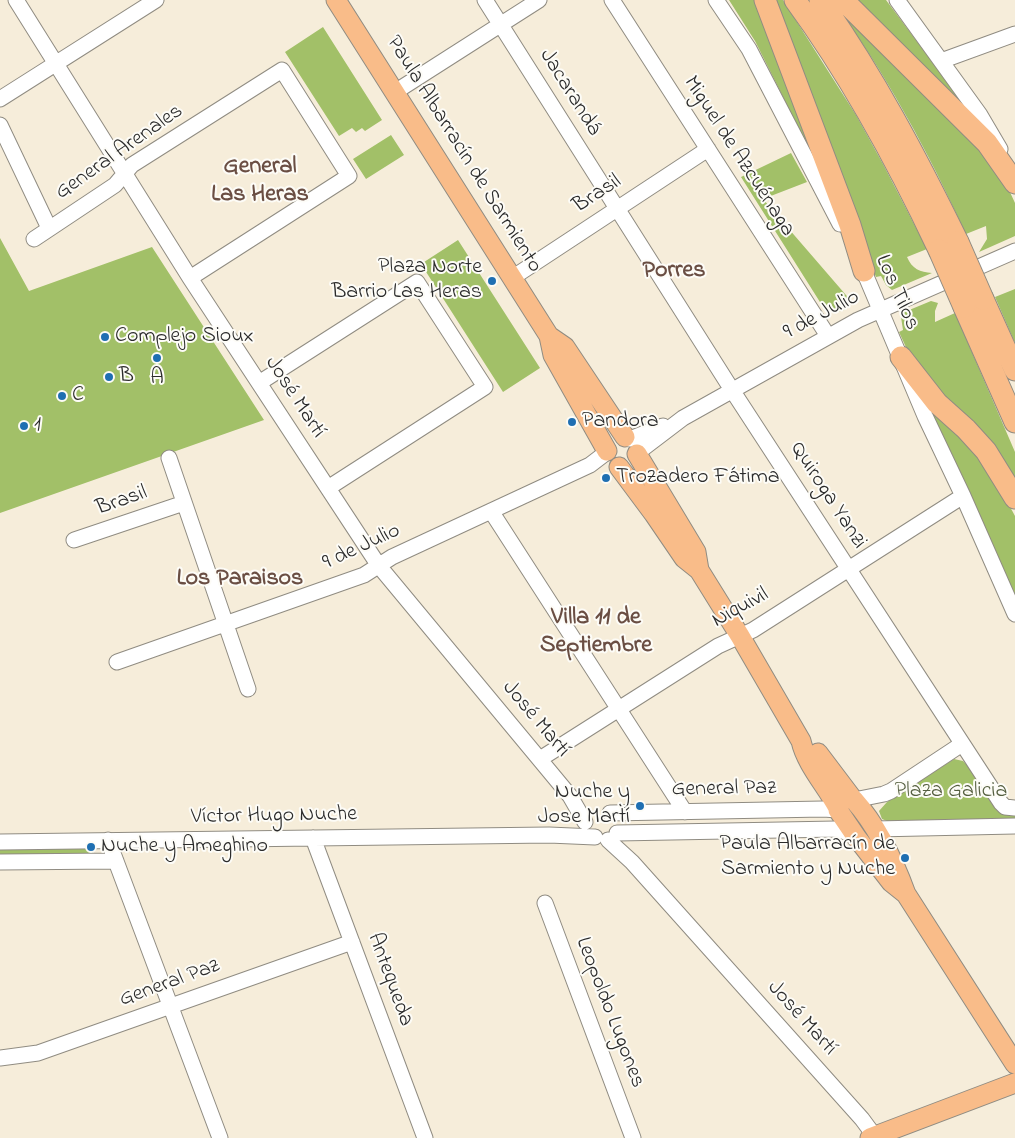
<!DOCTYPE html>
<meta charset="utf-8">
<style>
body{margin:0}
canvas{display:block;background:#f6edda}
</style>
<canvas width="1015" height="1138"></canvas>
<script>
const g = document.querySelector('canvas').getContext('2d');
g.lineJoin = 'round';
function fillPath(path, color) { g.fillStyle = color; g.fill(path, 'evenodd'); }
function stroke(path, color, width, dash) { g.strokeStyle = color; g.lineWidth = width; g.lineCap = dash ? 'butt' : 'round'; g.setLineDash(dash || []); g.stroke(path); }
function label(font, color, halo, rows, align = 'center') {
  g.font = font + ' "Indie Flower",sans-serif'; g.lineWidth = 4; g.setLineDash([]); g.textBaseline = 'middle'; g.strokeStyle = halo; g.fillStyle = color; for (const [text, x, y, turn = 0] of rows) {
    g.save(); g.translate(x, y); g.rotate((+turn || 0) * Math.PI / 180); g.textAlign = isNaN(turn) ? turn : align; if (halo) g.strokeText(text, 0, 0); g.fillText(text, 0, 0); g.restore();
  }
}
fillPath(new Path2D(`
 M729,0H757L814,159L755,41Z
 M769,0H783L856,115L883,164L927,249L907,257C912,269 920,272 932,273L892,290L886,285L881,276L876,277L850,215Z
 M832,0L997,164L1015,203V236L979,252L987,239L986,226L966,234C928,152 886,73 832,0Z
 M854,0H886L957,95L977,124Z
 M323,27L382,120L365,131L362,128L356,132L352,128L339,136L285,52Z
 M391,135L404,155L366,179L353,159Z
 M791,153L807,182L763,199L852,302C845,314 837,312 825,310L741,177Z
 M0,238L29,291L152,247L264,420L0,513Z
 M458,240L540,368L503,392L421,264Z
 M1015,289V343L995,297Z
 M931,301L938,303L935,311V322L955,313L1015,452V490L910,356L899,332L903,330L901,317L902,313Z
 M925,399L951,421L994,477L1015,516V597Z
 M954,759L963,761L967,765L996,809L1000,812L1015,813V819L887,821L882,819L879,811L887,802Z
 M0,846H92L94,851L90,855H0Z`), '#a2c068');
const minor = new Path2D(`
 M16,0L190,278L379,566L570,796L585,822
 M485,0L732,390L1001,803L1005,807L1015,808
 M612,0L828,336
 M716,0L749,49L840,224
 M897,0L980,115L1000,149
 M941,61L1015,34
 M395,92L539,0
 M0,99L156,0
 M0,125L49,228
 M34,239L115,185L132,165L282,70L349,176L190,278
 M860,262L925,416L963,496L1015,614
 M512,278L708,149
 M259,383L417,282L485,387L328,488
 M630,439L663,426
 M637,453L683,418L858,320L1015,251
 M169,458L248,689
 M491,511L685,812
 M74,540L184,503
 M117,662L364,575L392,557L590,465L607,452
 M540,759L718,646L753,630L963,496
 M854,800L884,794L891,791L962,744
 M610,813L823,809L838,810
 M875,829L1015,826
 M617,833L836,829L849,833L857,838
 M313,838L425,1138
 M108,840L220,1138
 M608,840L632,862L862,1119L876,1138
 M0,842L549,835L595,837
 M0,862L116,861
 M545,903L633,1138
 M0,1058L38,1053L352,942`);
const major = new Path2D(`
 M336,0L549,336L553,355L607,451
 M549,336L565,347L625,437
 M637,454L696,552L699,570L740,636L801,741C806,764 827,787 838,808
 M619,467L654,514L684,558L699,570
 M818,753L852,798
 M906,894L891,882L857,838L838,810L839,804L842,799L846,798L854,800C877,826 894,861 906,894L1015,1064
 M870,1138L1015,1083`);
const highway = new Path2D(`
 M765,0L850,225L864,271
 M795,0C852,78 898,163 939,250
 M820,0C874,76 917,158 958,242
 M843,0L987,143L1015,183
 M983,299L1015,370
 M964,307L1015,422
 M901,357L937,403L966,429L986,451L1015,498`);
stroke(minor, '#908c82', 17);
stroke(major, '#908c82', 21);
stroke(highway, '#908c82', 23);
stroke(minor, '#fff', 15);
stroke(major, '#f9bc89', 19);
stroke(highway, '#f9bc89', 21);
const highwayBridge = new Path2D(`
 M958,242L983,299
 M939,250L964,307`);
stroke(highwayBridge, '#908c82', 23, []);
stroke(highwayBridge, '#f9bc89', 21);
for (const [x, y, r, color] of [
 [492,281,5,"#1f6fb2"],
 [105,337,5,"#1f6fb2"],
 [157,358,5,"#1f6fb2"],
 [109,377,5,"#1f6fb2"],
 [62,396,5,"#1f6fb2"],
 [572,422,5,"#1f6fb2"],
 [24,426,5,"#1f6fb2"],
 [606,478,5,"#1f6fb2"],
 [640,806,5,"#1f6fb2"],
 [91,847,5,"#1f6fb2"],
 [905,858,5,"#1f6fb2"]
]) { const dot = new Path2D(); dot.arc(x, y, r, 0, 2 * Math.PI); g.fillStyle = color; g.fill(dot); stroke(dot, '#fdfcf7', 2); }
label('22px', '#2b2b2b', '#fdfcf7', [
 ["Jacarandá",569,93,58],
 ["General Arenales",120,153,-35],
 ["Paula Albarracín de Sarmiento",463,155,58],
 ["Miguel de Azcuénaga",738,157,57],
 ["Brasil",598,195,-33],
 ["Los Tilos",896,293,66],
 ["9 de Julio",822,316,-28],
 ["José Martí",294,398,57],
 ["Quiroga Yanzi",827,496,57],
 ["Brasil",122,502,-19],
 ["9 de Julio",362,548,-25],
 ["Niquivil",741,609,-29],
 ["José Martí",535,720,50],
 ["General Paz",724,790,-1],
 ["Víctor Hugo Nuche",274,817,-1],
 ["Antequeda",389,980,70],
 ["General Paz",170,984,-20],
 ["Leopoldo Lugones",609,1013,69],
 ["José Martí",801,1019,48]
]);
label('22px', '#2b2b2b', '#fdfcf7', [
 ["Plaza Norte",482,268,"right"],
 ["Barrio Las Heras",482,293,"right"],
 ["Complejo Sioux",115,337],
 ["B",119,377],
 ["A",157,379,"center"],
 ["C",72,396],
 ["Pandora",582,422],
 ["1",34,426],
 ["Trozadero Fátima",616,478],
 ["Nuche y",630,793,"right"],
 ["Jose Martí",630,818,"right"],
 ["Paula Albarracín de",895,845,"right"],
 ["Sarmiento y Nuche",895,870,"right"],
 ["Nuche y Ameghino",101,847]
], 'left');
label('22px', '#555f40', '#fdfcf7', [
 ["Plaza Galicia",951,792]
]);
label('bold 24px', '#6a4e43', '#fdfcf7', [
 ["General",260,168],
 ["Las Heras",260,196],
 ["Porres",674,272],
 ["Los Paraisos",240,580],
 ["Villa 11 de",596,619],
 ["Septiembre",596,647]
]);
</script>
